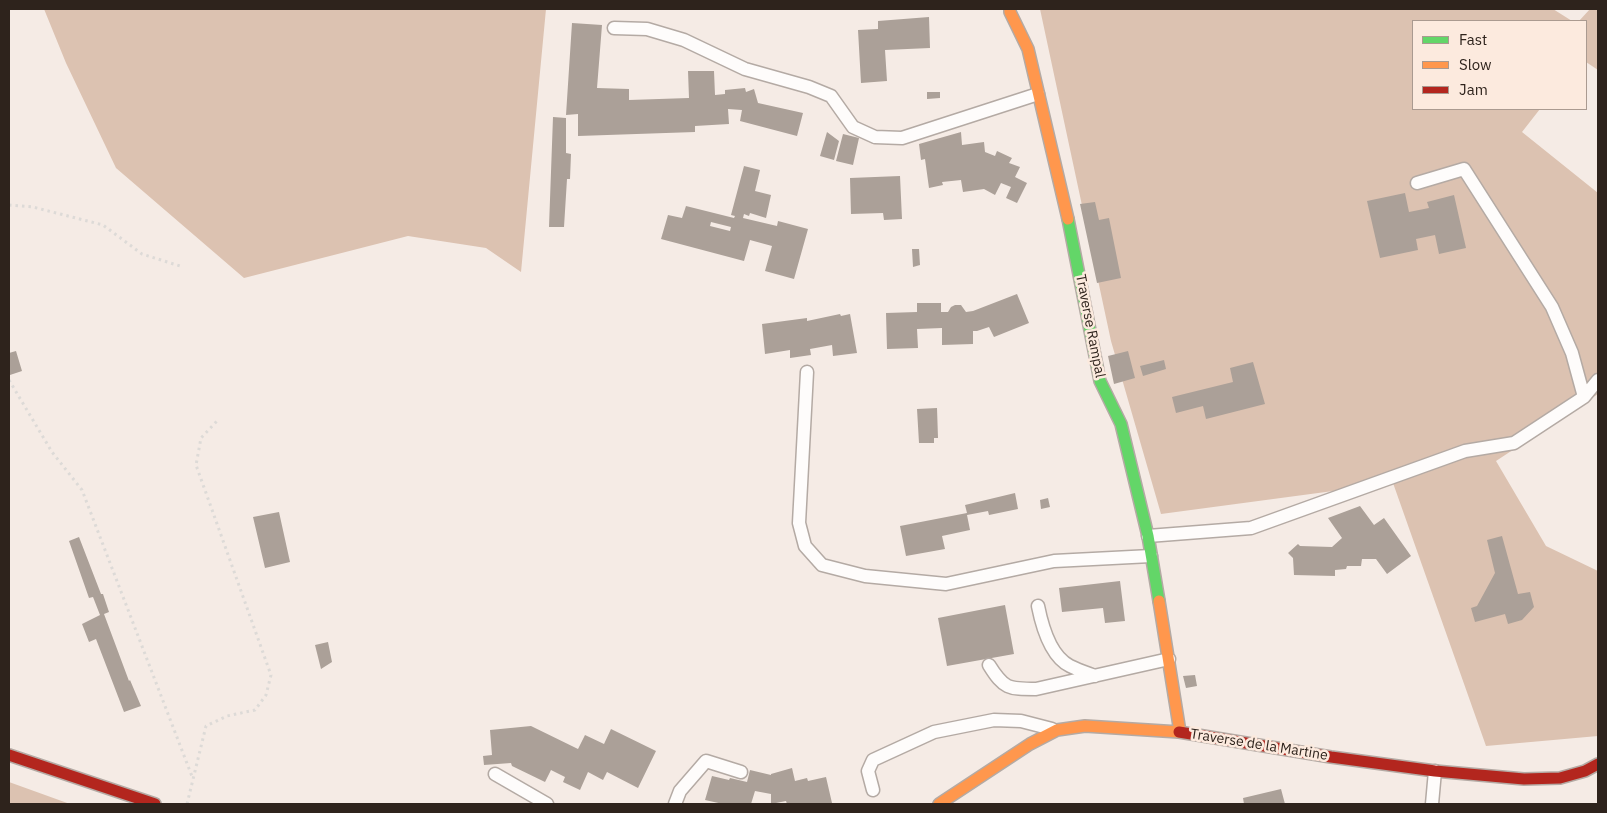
<!DOCTYPE html>
<style>
body{margin:0}
#map{position:relative;width:1607px;height:813px;overflow:hidden;background:#f5ebe5;font-family:"IBM Plex Sans",sans-serif}
canvas{display:block}
.frame{position:absolute;inset:0;border:10px solid #2e231c;pointer-events:none}
.legend{position:absolute;left:1412px;top:20px;width:175px;height:90px;box-sizing:border-box;background:#fceade;border:1px solid #aa9a90;margin:0;padding:6px 9px;list-style:none;font-size:15px;color:#2e231c}
.legend li{display:flex;align-items:center;gap:10px;height:25px}
.legend b{width:25px;border:1px solid #aa9a90}
</style>
<div id="map">
<canvas width="1607" height="813"></canvas>
<div class="frame"></div>
<ul class="legend">
<li><b style="height:6px;background:#63d668"></b>Fast</li>
<li><b style="height:6px;background:#ff974d"></b>Slow</li>
<li><b style="height:6px;background:#b3261e"></b>Jam</li>
</ul>
</div>
<script>
const g = document.querySelector('canvas').getContext('2d');
g.lineJoin = 'round';
function fillPath(path, color) { g.fillStyle = color; g.fill(path, 'evenodd'); }
function stroke(path, color, width, dash) { g.strokeStyle = color; g.lineWidth = width; g.lineCap = dash ? 'butt' : 'round'; g.setLineDash(dash || []); g.stroke(path); }
function label(font, color, halo, rows, align = 'center') {
  g.font = font + ' "IBM Plex Sans",sans-serif'; g.lineWidth = 5; g.setLineDash([]); g.textBaseline = 'middle'; g.strokeStyle = halo; g.fillStyle = color; for (const [text, x, y, turn = 0] of rows) {
    g.save(); g.translate(x, y); g.rotate((+turn || 0) * Math.PI / 180); g.textAlign = isNaN(turn) ? turn : align; if (halo) g.strokeText(text, 0, 0); g.fillText(text, 0, 0); g.restore();
  }
}
fillPath(new Path2D(`
 M44,9H546L521,272L486,248L408,236L244,278L116,168L66,63Z
 M1040,9H1553L1572,21H1413V109H1540L1522,132L1598,193V394L1496,461L1546,546L1598,571V736L1486,746L1393,483L1161,514L1111,341Z
 M1590,9H1598V70L1586,62V21H1579Z
 M9,782L70,804H9Z`), '#dcc2b1');
fillPath(new Path2D(`
 M929,17L930,48L885,50L887,81L861,83L858,30L878,29V21Z
 M572,23L602,25L597,88L629,89V100L689,98L688,71H714L715,95L725,94V90L745,88L746,92L754,89L758,103L803,113L797,136L740,121L742,110L728,109L729,124L695,126V132L578,136V114L566,115Z
 M927,92H940V98L927,99Z
 M553,117L566,118V153L571,154L570,179H567L564,227H549Z
 M827,132L839,141L834,160L820,156Z
 M961,132L962,145L984,142L985,152L995,156L997,151L1012,158L1009,163L1020,167L1015,177L1027,183L1017,203L1006,198L1011,187L1001,183L995,195L984,189L963,192L961,180L942,182L943,185L929,188L925,159L921,160L919,144Z
 M843,134L859,138L853,165L836,161Z
 M744,166L760,170L755,191L771,195L766,218L750,213L749,216L744,214L743,218L777,226L778,221L808,229L794,279L765,271L772,246L750,240L744,261L661,239L668,215L682,218L686,206L734,218L735,216L731,215ZM711,222L731,227L730,231L710,226Z
 M900,176L902,219L884,220L883,213L851,214L850,178Z
 M1405,193L1409,212L1429,208L1427,202L1454,195L1466,248L1439,254L1435,235L1416,239L1418,250L1380,258L1367,201Z
 M1095,202L1099,220L1109,218L1121,278L1097,283L1080,204Z
 M912,249H919L920,265L913,267Z
 M1017,294L1029,323L994,337L989,327L977,331H973V344L942,345V328L917,329L918,348L887,349L886,313L917,312V303H941V312H948L951,307L955,305H961L966,312L973,311Z
 M840,314L841,316L850,314L857,353L833,356L832,345L810,349L811,355L790,358V350L765,354L762,324L807,318V321Z
 M16,351L22,371L10,375L9,369V353Z
 M1128,351L1135,378L1114,384L1108,356Z
 M1164,360L1166,369L1143,376L1140,366Z
 M1253,362L1265,404L1206,419L1203,406L1176,413L1172,397L1233,382L1230,368Z
 M937,408L938,438H934V443H919L917,409Z
 M1015,493L1018,509L989,515L988,511L967,515L970,530L942,536L945,549L906,556L900,526L967,513L965,505Z
 M1048,498L1050,507L1041,509L1040,500Z
 M1360,506L1374,525L1384,518L1411,556L1387,574L1376,559H1362L1361,566H1347L1346,569L1335,570V576L1294,575L1293,558L1288,553L1298,544L1300,546L1332,547L1342,538L1328,518Z
 M279,512L290,562L265,568L253,517Z
 M1502,536L1518,594L1530,592L1534,607L1522,620L1508,624L1505,614L1475,622L1471,608L1477,606L1495,573L1487,540Z
 M79,537L101,594H103L109,612L104,614L129,681L130,680L141,706L124,712L96,639L89,642L82,624L100,615L93,597L89,598L69,541Z
 M1120,581L1125,621L1105,623L1103,608L1062,612L1059,588Z
 M1005,605L1014,654L947,666L938,618Z
 M328,642L332,662L321,669L315,645Z
 M1195,675L1197,686L1186,688L1183,676Z
 M531,726L578,749L585,735L604,744L611,729L656,751L638,788L607,772L603,780L588,772L580,790L563,782L565,777L551,770L545,782L512,766L511,763L484,765L483,756L492,755L490,730Z
 M792,768L795,781L807,778L808,781L826,777L832,803L827,804H787L786,801L771,804V794L755,791L751,804H723L705,800L712,776L729,780L730,778L747,782L750,770L771,775V774Z
 M1281,789L1285,804H1244L1243,798Z`), '#aba098');
const lane = new Path2D(`
 M614,28L647,29L684,40L745,69L809,87L831,96L853,127L875,137L902,138L1038,94
 M1417,183L1464,169L1552,307L1572,353L1584,397
 M807,372L799,523L805,546L822,565L865,576L946,584L1054,561L1151,556
 M1148,536L1251,528L1465,451L1514,443L1584,397L1598,380
 M1038,606C1042,626 1050,656 1070,666C1078,670 1087,673 1095,676
 M989,665C1004,689 1008,689 1036,689L1169,659
 M495,774L547,804
 M873,790L868,771L873,760L934,732L994,720L1021,721L1052,729
 M675,804L680,791L706,761L741,772
 M1432,804L1435,771`);
const fast = new Path2D(`
 M1068,219L1100,381L1121,424L1148,536L1159,601`);
const slow = new Path2D(`
 M1010,9V12L1028,49L1068,219
 M1159,601L1180,732
 M939,804L1030,744L1057,730L1085,726L1179,732`);
const jam = new Path2D(`
 M1179,732L1331,757L1435,771L1524,779L1560,778L1585,771L1598,764
 M9,755L155,804`);
stroke(lane, '#b4aaa4', 15);
stroke(fast, '#b4aaa4', 14);
stroke(slow, '#b4aaa4', 14);
stroke(jam, '#b4aaa4', 14);
stroke(new Path2D(`
 M9,205L33,207L103,225L142,254L180,266
 M9,380L52,452L82,490L193,779
 M187,804L206,726L227,716L255,710L266,695L271,675L196,465L201,438L217,421`), '#dddad7', 3, [2.5, 4]);
stroke(lane, '#fefcfb', 12);
stroke(fast, '#63d668', 11);
stroke(slow, '#ff974d', 11);
stroke(jam, '#b3261e', 11);
label('14px', '#2e231c', '#fceade', [
 ["Traverse Rampal",1090,326,79],
 ["Traverse de la Martine",1259,745,9]
]);
</script>
